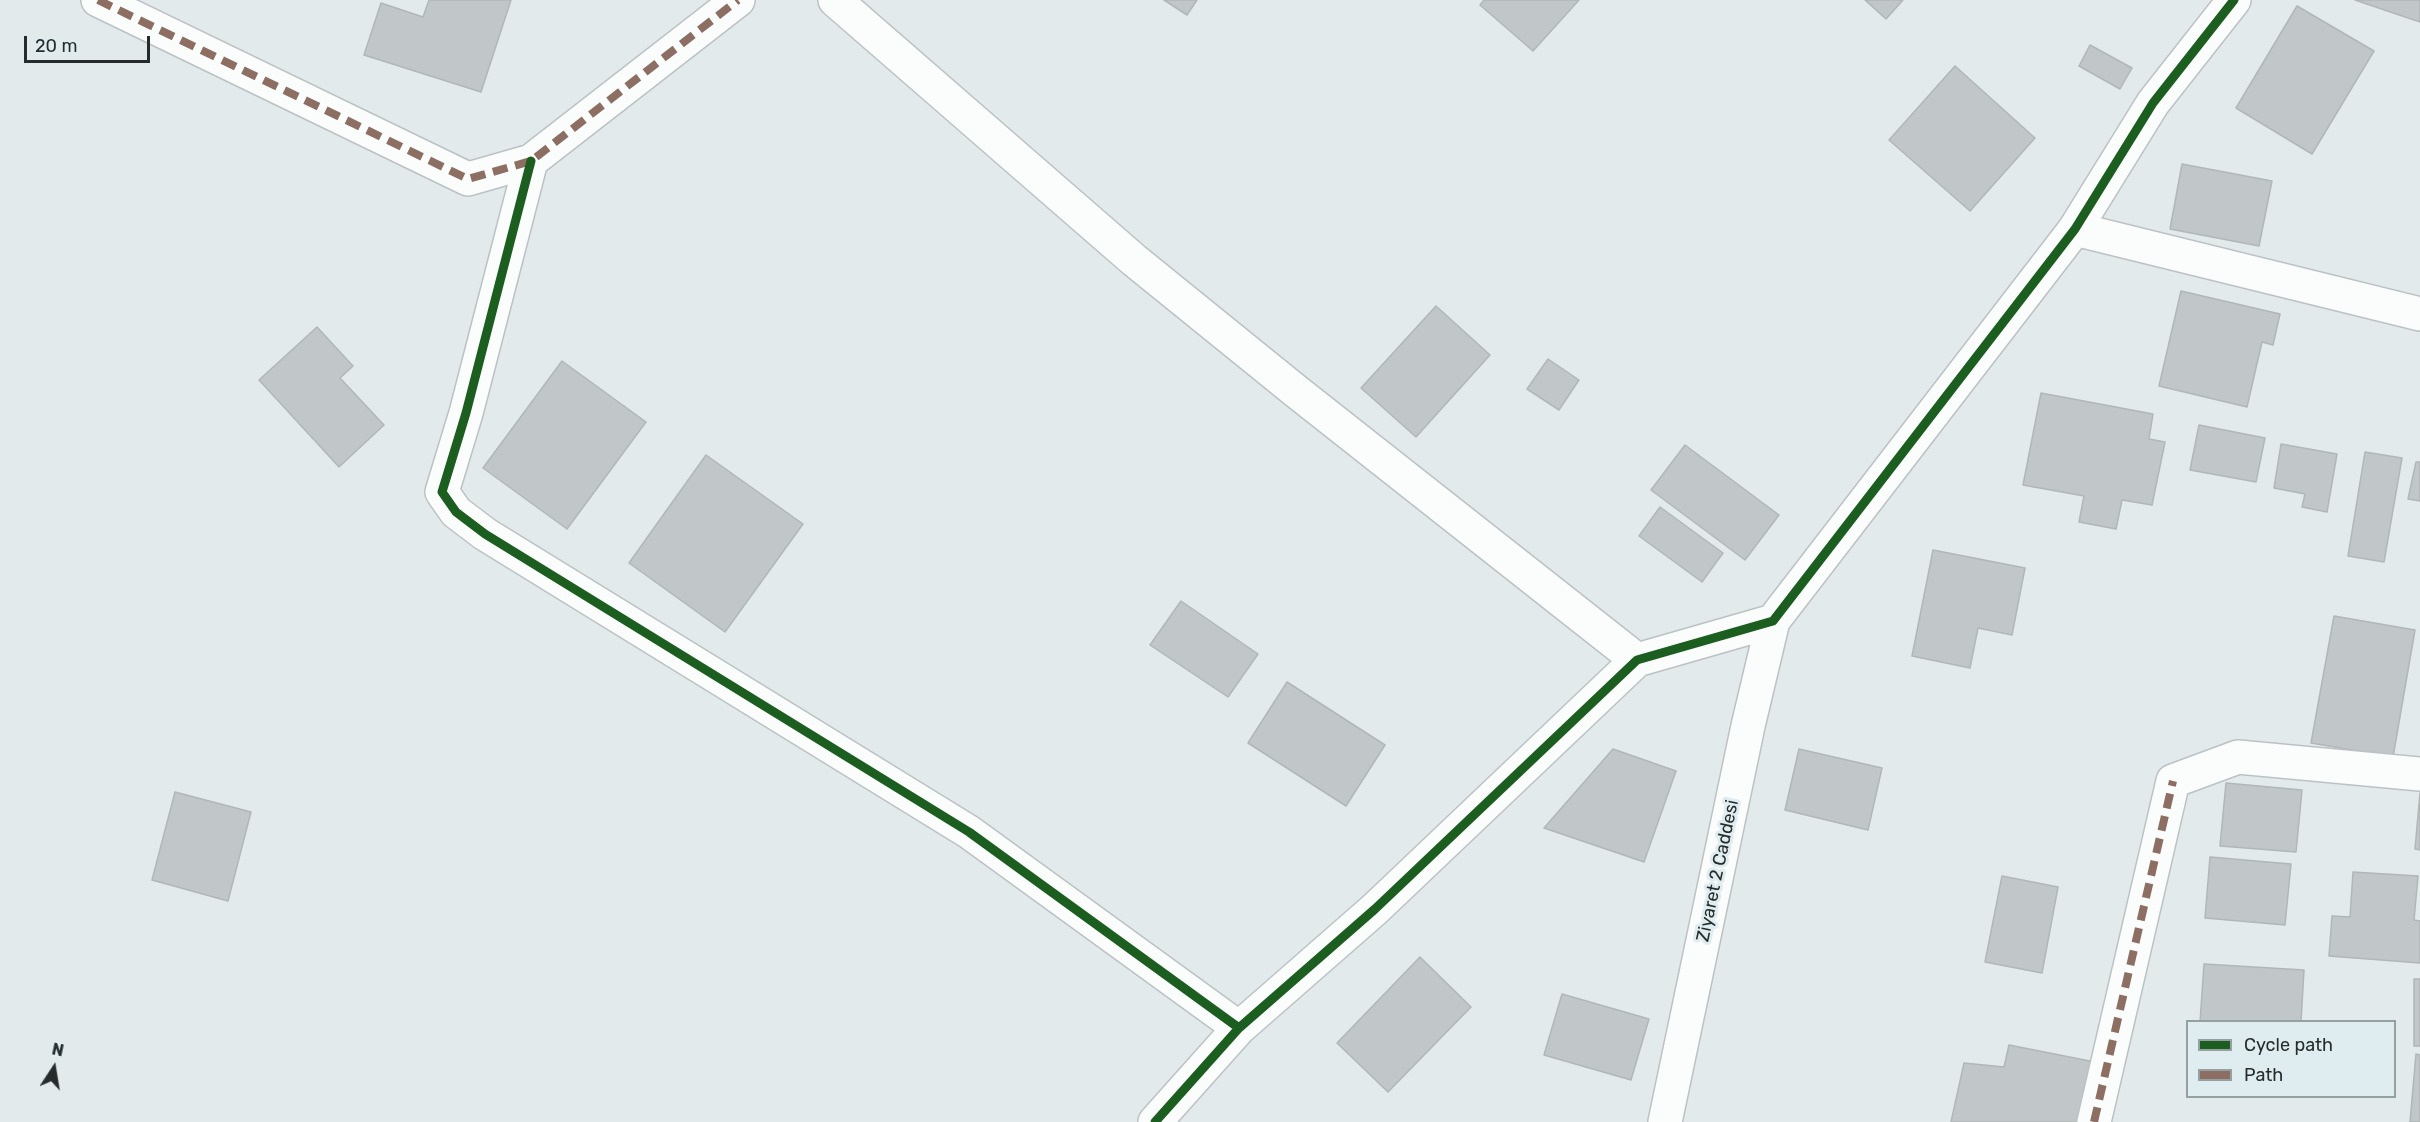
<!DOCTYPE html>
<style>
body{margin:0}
#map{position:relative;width:2420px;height:1122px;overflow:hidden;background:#e3eaec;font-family:Rubik,sans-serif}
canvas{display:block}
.legend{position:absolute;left:2186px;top:1020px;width:210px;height:78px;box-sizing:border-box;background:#dfedf0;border:2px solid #95a0a2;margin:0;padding:8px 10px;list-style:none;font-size:18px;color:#262c2c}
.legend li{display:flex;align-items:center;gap:12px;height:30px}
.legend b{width:30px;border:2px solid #95a0a2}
.north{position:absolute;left:24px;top:1038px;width:60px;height:60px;-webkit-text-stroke:4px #dfedf0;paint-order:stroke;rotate:12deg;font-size:16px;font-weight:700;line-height:24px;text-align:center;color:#262c2c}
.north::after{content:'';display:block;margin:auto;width:21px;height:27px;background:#262c2c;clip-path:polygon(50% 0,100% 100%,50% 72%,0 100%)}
.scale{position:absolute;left:24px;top:36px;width:126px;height:27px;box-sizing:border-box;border:3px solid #262c2c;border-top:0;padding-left:8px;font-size:18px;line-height:21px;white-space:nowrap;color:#262c2c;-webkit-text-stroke:4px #dfedf0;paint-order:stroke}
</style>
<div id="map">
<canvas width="2420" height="1122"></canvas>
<ul class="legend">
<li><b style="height:8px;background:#1b5e20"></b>Cycle path</li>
<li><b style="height:8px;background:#8d6e63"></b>Path</li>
</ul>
<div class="north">N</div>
<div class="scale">20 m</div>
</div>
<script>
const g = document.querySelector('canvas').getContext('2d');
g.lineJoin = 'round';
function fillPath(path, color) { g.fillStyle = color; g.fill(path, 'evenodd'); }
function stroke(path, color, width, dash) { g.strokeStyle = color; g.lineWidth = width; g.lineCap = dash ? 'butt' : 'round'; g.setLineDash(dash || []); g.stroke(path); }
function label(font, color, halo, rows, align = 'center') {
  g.font = font + ' Rubik,sans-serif'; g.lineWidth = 6; g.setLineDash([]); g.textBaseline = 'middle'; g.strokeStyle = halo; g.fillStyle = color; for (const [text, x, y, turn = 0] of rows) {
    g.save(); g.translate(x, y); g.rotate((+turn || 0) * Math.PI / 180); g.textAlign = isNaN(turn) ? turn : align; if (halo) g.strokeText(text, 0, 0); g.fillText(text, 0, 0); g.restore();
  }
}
const building = new Path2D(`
 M429,0H511L481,92L364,55L381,3L423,17Z
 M1164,0H1197L1187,15Z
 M1484,0H1579L1533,51L1480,5Z
 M1865,0H1903L1886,19Z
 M2355,0H2420V22Z
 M2297,6L2374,51L2312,154L2236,108Z
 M2090,45L2132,68L2120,89L2079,66Z
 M1955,66L2035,138L1970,211L1889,140Z
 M2182,164L2272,181L2259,246L2170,229Z
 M2181,291L2280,314L2273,345L2262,342L2247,407L2159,386Z
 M1436,306L1490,355L1416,437L1361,388Z
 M317,327L353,366L340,378L384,425L339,467L259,380Z
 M1548,359L1579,380L1559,410L1527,389Z
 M562,361L646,422L567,529L483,468Z
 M2041,393L2153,414L2149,439L2165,442L2152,505L2122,500L2116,529L2079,522L2084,496L2023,485Z
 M2199,425L2265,438L2256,482L2190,470Z
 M2281,444L2337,454L2327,512L2302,507L2305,494L2274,488Z
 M1685,445L1779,515L1745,560L1651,490Z
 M2365,452L2402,458L2384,562L2348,556Z
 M706,455L803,524L725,632L629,563Z
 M2416,462H2420V501L2408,499Z
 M1660,507L1723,553L1702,582L1639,536Z
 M1933,550L2025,568L2012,635L1978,628L1970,668L1912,656Z
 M1181,601L1258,654L1228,697L1150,645Z
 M2334,616L2415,630L2393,757L2311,743Z
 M1287,682L1385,745L1346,806L1248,743Z
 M1613,749L1676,771L1644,862L1544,828Z
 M1799,749L1882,768L1868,830L1785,810Z
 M2226,783L2302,790L2296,852L2220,846Z
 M175,792L251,812L228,901L152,880Z
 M2420,793V850L2415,849Z
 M2210,857L2291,864L2285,925L2205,918Z
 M2353,872L2418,876L2414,920L2420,921V963L2329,956L2332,916L2350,917Z
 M2002,876L2058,887L2042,973L1985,962Z
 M1420,957L1471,1007L1388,1092L1337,1043Z
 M2204,964L2304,970L2301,1022H2200Z
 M2414,979H2420V1046H2414Z
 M1562,994L1649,1019L1631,1080L1544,1055Z
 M2009,1045L2095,1062L2082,1122H1951L1964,1063L2004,1067Z
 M2416,1054L2420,1055V1122H2410Z`);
fillPath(building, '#c1c7c8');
stroke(building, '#b1b7b7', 1.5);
const minor = new Path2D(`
 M98,0L468,179L531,161L738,0
 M835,0L1134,260L1297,392L1637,660
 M531,161L466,413L442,492L456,512L485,534L969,832L1239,1028
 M2075,229L2420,314
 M1155,1122L1239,1028L1375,909L1637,660L1773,621L2075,229L2153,103L2234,0
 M1665,1122L1748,726L1773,621
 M2094,1122L2173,781L2238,757L2420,774`);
stroke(minor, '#bcc2c4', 36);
stroke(minor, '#fbfcfc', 33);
stroke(new Path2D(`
 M98,0L468,179L531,161L738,0
 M2094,1122L2173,781`), '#8d6e63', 8, [15, 8]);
stroke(new Path2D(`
 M531,161L466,413L442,492L456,512L485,534L969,832L1239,1028
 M1155,1122L1239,1028L1375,909L1637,660L1773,621L2075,229L2153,103L2234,0`), '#1b5e20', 9);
label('18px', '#262c2c', '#dfedf0', [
 ["Ziyaret 2 Caddesi",1718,871,-78]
]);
</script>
